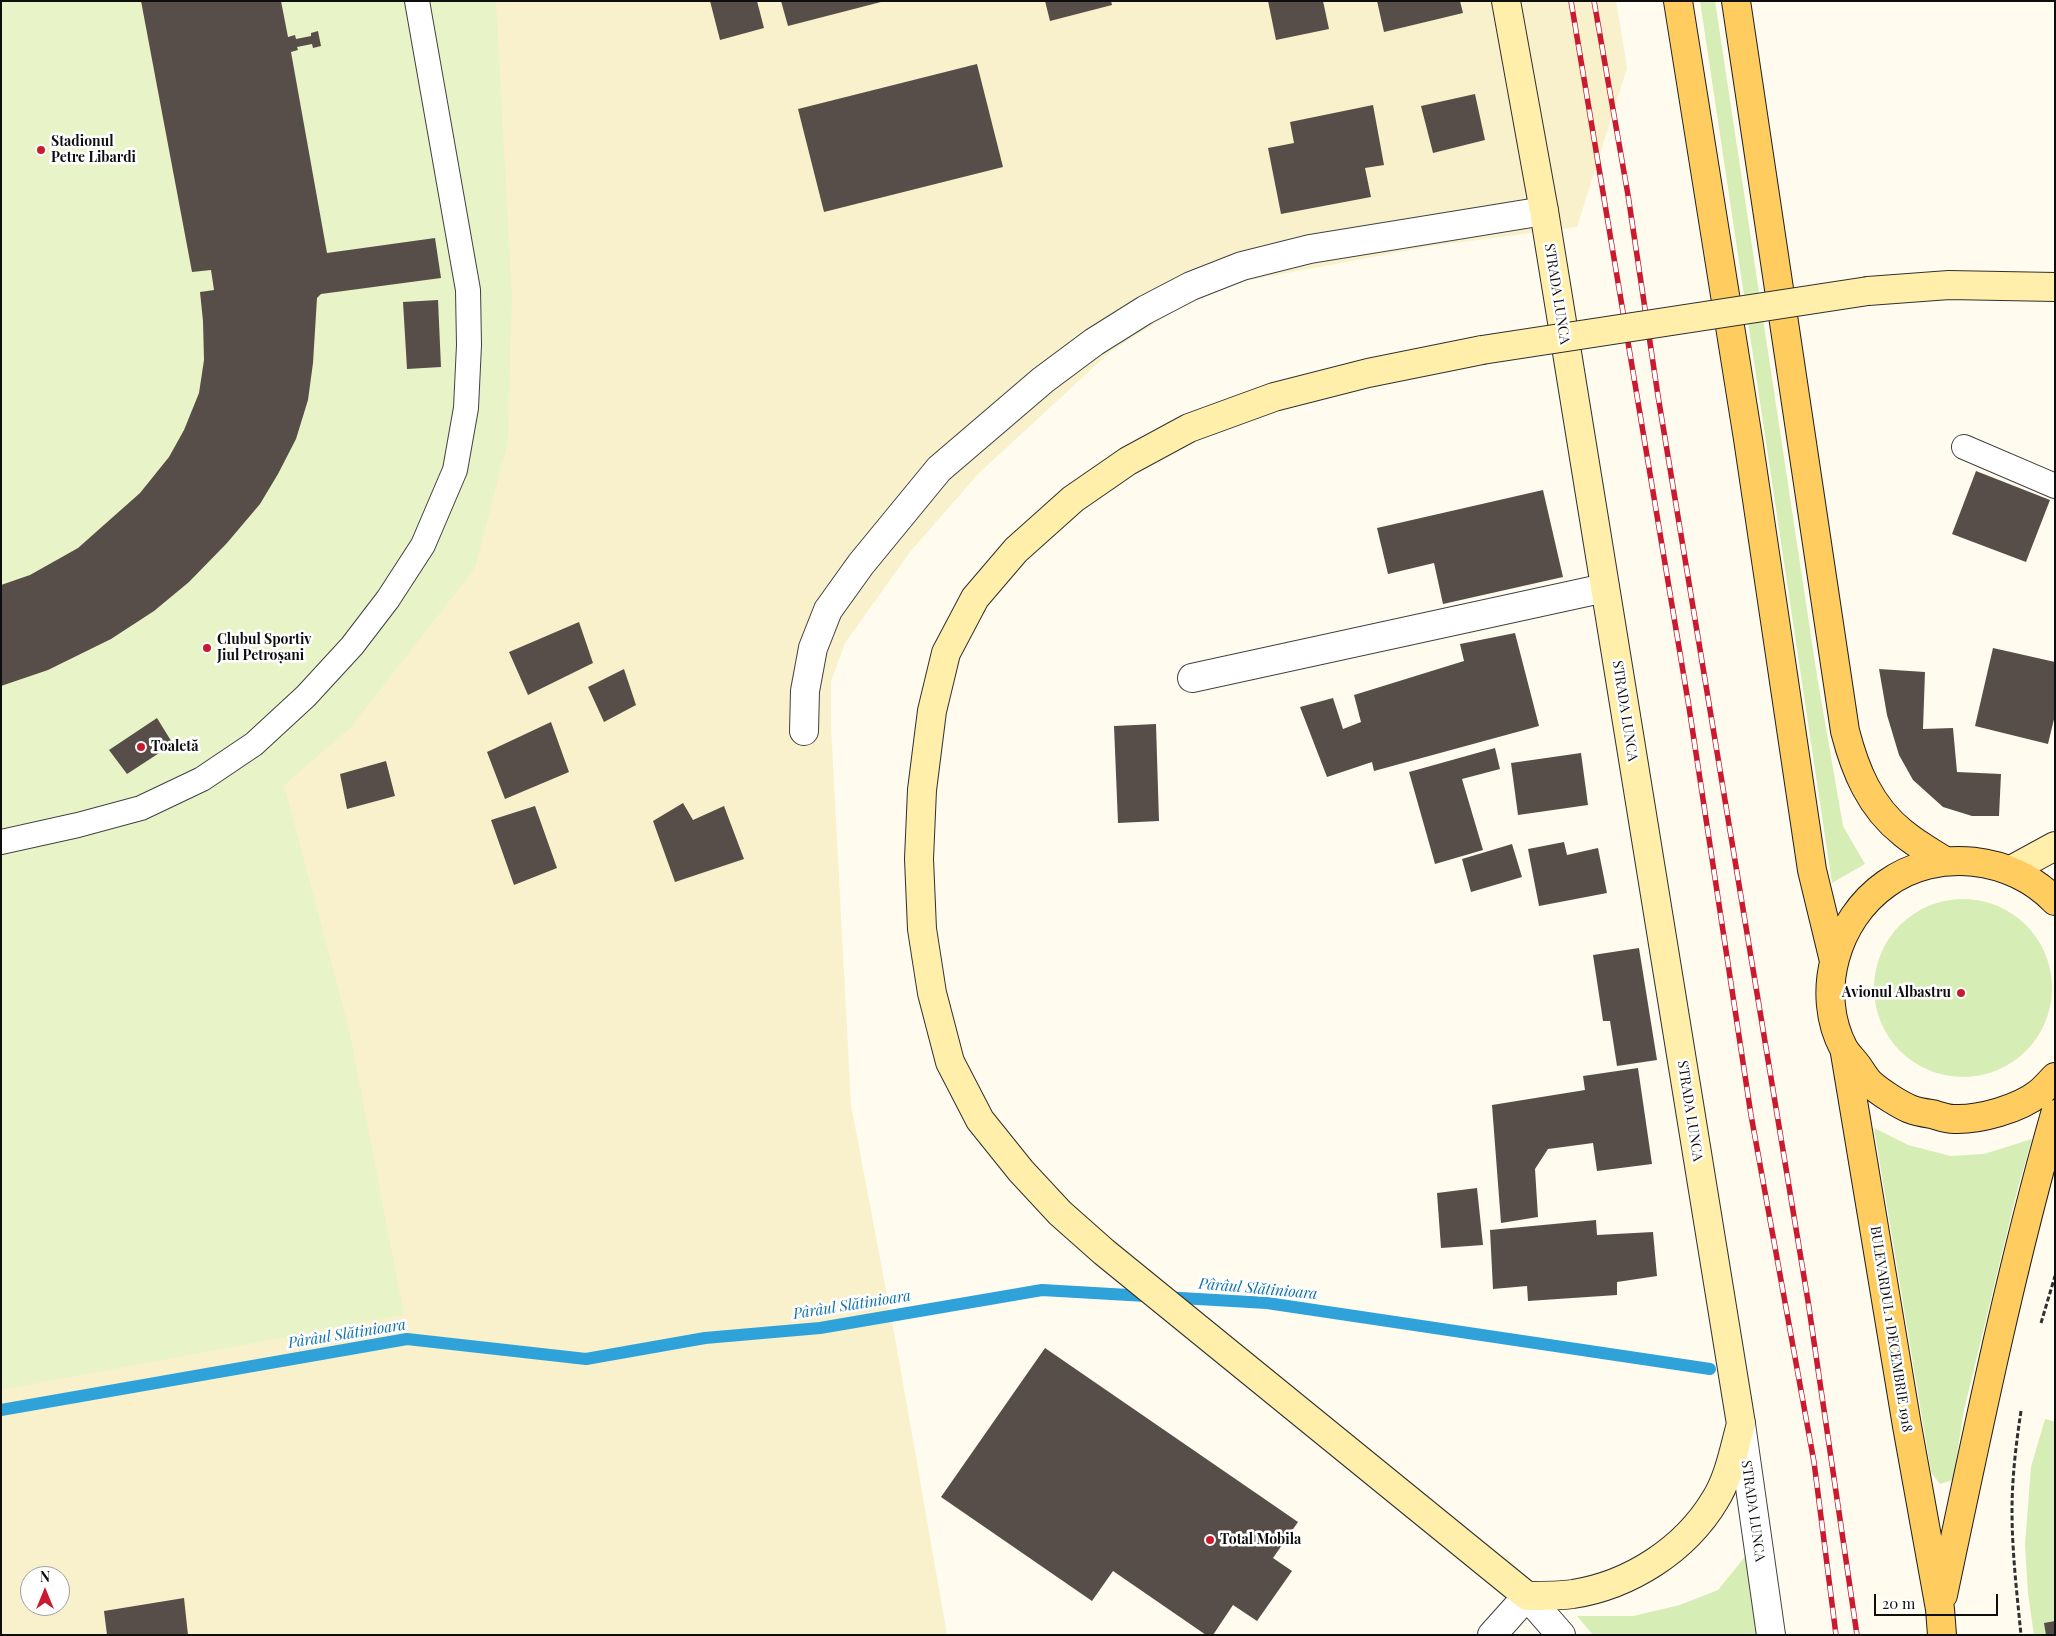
<!DOCTYPE html>
<meta charset="utf-8">
<style>
body{margin:0}
#map{position:relative;width:2056px;height:1636px;overflow:hidden;background:#fffbef;font-family:"Playfair Display",serif}
canvas{display:block}
.frame{position:absolute;inset:0;border:2px solid #0e0e0e;pointer-events:none}
.north{position:absolute;left:20px;top:1566px;width:50px;height:50px;box-sizing:border-box;background:#fff;border:1px solid #9f9f9f;border-radius:50%;rotate:0deg;font-size:14px;font-weight:700;line-height:20px;text-align:center;color:#0e0e0e}
.north::after{content:'';display:block;margin:auto;width:18px;height:22px;background:#ca1a2f;clip-path:polygon(50% 0,100% 100%,50% 72%,0 100%)}
.scale{position:absolute;left:1874px;top:1594px;width:124px;height:22px;box-sizing:border-box;border:2px solid #0e0e0e;border-top:0;padding-left:6px;font-size:15px;line-height:18px;white-space:nowrap;color:#0e0e0e;-webkit-text-stroke:4px #fff;paint-order:stroke}
</style>
<div id="map">
<canvas width="2056" height="1636"></canvas>
<div class="frame"></div>
<div class="north">N</div>
<div class="scale">20 m</div>
</div>
<script>
const g = document.querySelector('canvas').getContext('2d');
g.lineJoin = 'round';
function fillPath(path, color) { g.fillStyle = color; g.fill(path, 'evenodd'); }
function stroke(path, color, width, dash) { g.strokeStyle = color; g.lineWidth = width; g.lineCap = dash ? 'butt' : 'round'; g.setLineDash(dash || []); g.stroke(path); }
function label(font, color, halo, rows, align = 'center') {
  g.font = font + ' "Playfair Display",serif'; g.lineWidth = 5; g.setLineDash([]); g.textBaseline = 'middle'; g.strokeStyle = halo; g.fillStyle = color; for (const [text, x, y, turn = 0] of rows) {
    g.save(); g.translate(x, y); g.rotate((+turn || 0) * Math.PI / 180); g.textAlign = isNaN(turn) ? turn : align; if (halo) g.strokeText(text, 0, 0); g.fillText(text, 0, 0); g.restore();
  }
}
fillPath(new Path2D(`
 M1,1H1616L1627,68L1577,227L1432,246L1244,281L1181,307L1110,352L978,474L910,552L845,643L831,681V726L851,1105L896,1343L947,1635H1ZM30,1576H60V1606H30Z`), '#f8f1cc');
fillPath(new Path2D(`
 M1700,1H1715L1817,676L1843,826L1865,864L1832,883Z
 M1874 988a89 89 0 1 1 178 0a89 89 0 1 1-178 0Z
 M1874,1128L1908,1145L1951,1156L1984,1154L2032,1139L2017,1191L1964,1410L1953,1480L1940,1484L1931,1472Z
 M2045,1419L2055,1422V1635H2034L2028,1593L2025,1545L2031,1467Z
 M1748,1553L1759,1635H1593L1577,1616H1633L1680,1605L1718,1590Z`), '#d6edb5');
fillPath(new Path2D(`
 M1,1H496L512,297L508,441L475,568L350,728L284,785L349,1029L404,1315L1,1390Z`), '#e8f4c7');
stroke(new Path2D(`
 M1,1410L407,1339L586,1359L705,1338L820,1328L1042,1290L1267,1303L1710,1369`), '#2fa2d9', 12);
fillPath(new Path2D(`
 M141,1H281L288,37L295,35L296,39L311,36V33L318,31L321,46L313,48L312,44L297,47L298,50L291,52L327,253L435,238L441,278L321,294L317,298L313,363L308,400L296,439L278,474L260,504L227,543L189,582L154,611L111,639L48,670L1,686V585L30,575L78,548L140,493L169,457L184,430L199,393L204,360L203,321L200,292L214,290L211,270L192,272Z
 M710,1H757L764,28L720,40Z
 M781,1H881V2L788,26Z
 M1045,1H1111L1112,5L1050,21Z
 M1268,1H1323L1329,29L1276,40Z
 M1377,1H1460L1463,13L1384,32Z
 M977,64L1003,167L824,212L798,109Z
 M1475,94L1485,140L1433,153L1421,106Z
 M1373,105L1384,165L1365,168L1371,197L1281,214L1268,148L1294,143L1290,122Z
 M438,300L441,367L407,369L403,302Z
 M1976,471L2050,500L2026,562L1952,534Z
 M1543,490L1563,577L1443,604L1434,563L1388,574L1377,528Z
 M579,622L593,663L528,695L509,652Z
 M1515,633L1539,726L1374,771L1372,762L1327,777L1300,707L1333,698L1343,729L1361,722L1354,695L1464,661L1460,644Z
 M1993,648L2055,662V715L2048,744L1975,726Z
 M624,669L636,705L604,722L588,687Z
 M1879,669L1925,672L1923,729L1953,728L1957,772L2001,774L1999,816H1972L1943,807L1913,780L1899,755L1887,715Z
 M157,718L173,744L127,774L109,750Z
 M551,722L569,772L505,799L487,752Z
 M1156,724L1159,821L1118,823L1114,726Z
 M1495,748L1500,769L1462,779L1483,850L1435,864L1409,772Z
 M1581,753L1588,805L1518,815L1511,763Z
 M386,761L395,796L347,809L340,774Z
 M683,803L693,820L724,806L744,859L675,882L653,821Z
 M535,806L557,868L514,885L491,820Z
 M1564,842L1567,855L1598,848L1607,893L1539,906L1528,849Z
 M1512,844L1522,877L1471,892L1462,859Z
 M1639,948L1657,1060L1617,1066L1610,1021H1603L1593,955Z
 M1638,1068L1652,1164L1597,1171L1593,1143L1548,1149L1535,1169L1538,1217L1501,1223L1492,1105L1585,1090L1583,1076Z
 M1477,1188L1483,1245L1441,1248L1437,1193Z
 M1596,1220L1597,1235L1653,1232L1657,1276L1617,1282V1295L1528,1301L1527,1286L1493,1289L1490,1230Z
 M1045,1348L1298,1522L1273,1558L1292,1571L1257,1621L1233,1605L1213,1635H1206L1113,1571L1092,1601L941,1497Z
 M184,1598L188,1635H107L104,1611Z
 M2055,1621V1635H2046L2044,1623Z`), '#584e49');
const lane = new Path2D(`
 M1964,447L2055,486
 M1,842L78,825L141,808L202,779L254,744L306,696L352,646L388,599L423,545L455,470L466,408L469,345L468,290L417,1`);
const street = new Path2D(`
 M1192,678L1605,588
 M804,731L805,691L813,648L828,610L861,564L939,469L1043,380L1094,342L1145,310L1191,286L1242,266L1310,249L1544,211
 M1741,1424L1771,1635
 M1492,1635L1527,1596L1561,1635`);
const secondary = new Path2D(`
 M1868,291L1949,285L2055,287
 M1482,350L1368,373L1274,397L1189,428L1128,461L1073,499L1016,550L975,598L946,653L932,711L922,790L919,859L922,929L932,993L950,1062L980,1120L1021,1171L1060,1213L1104,1252L1527,1596C1542,1596 1558,1596 1573,1594C1630,1585 1685,1550 1715,1500C1729,1478 1734,1449 1741,1424L1544,211L1506,1
 M2011,870L2055,846`);
const primary = new Path2D(`
 M1678,1L1748,439L1812,870L1834,961
 M1736,1L1845,731C1855,770 1870,807 1903,833C1916,844 1931,852 1945,861
 M2055,901C2012,856 1937,847 1886,884C1836,919 1814,993 1844,1049C1847,1054 1852,1059 1856,1064C1861,1070 1865,1079 1872,1085C1880,1092 1900,1105 1910,1109C1917,1112 1925,1113 1932,1114C1939,1116 1947,1119 1954,1119C1979,1120 2019,1109 2039,1093C2045,1088 2050,1082 2055,1077
 M1845,1053L1907,1426L1940,1609L1942,1635
 M1943,1595C1977,1434 2010,1272 2055,1114`);
stroke(lane, '#414141', 26);
stroke(street, '#414141', 30);
stroke(secondary, '#303030', 30);
stroke(primary, '#1f1f1f', 30);
stroke(new Path2D(`
 M2041,1323L2055,1276
 M2021,1411C2016,1444 2012,1478 2012,1511C2012,1552 2017,1594 2021,1635`), '#303030', 3, [5, 2.5]);
stroke(lane, '#fff', 24);
stroke(street, '#fff', 28);
stroke(secondary, '#ffefaa', 28);
stroke(primary, '#ffcc5f', 28);
const rail = new Path2D(`
 M1571,1L1689,707L1751,1115L1814,1462L1836,1635
 M1594,1L1628,195L1658,396L1808,1301L1857,1635`);
stroke(rail, '#ca1a2f', 5.5);
stroke(rail, '#fff', 4, [11]);
const secondaryBridge = new Path2D(`
 M1482,350L1868,291`);
stroke(secondaryBridge, '#303030', 30, []);
stroke(secondaryBridge, '#ffefaa', 28);
for (const [x, y, r, color] of [
 [41,150,5,"#ca1a2f"],
 [207,648,5,"#ca1a2f"],
 [141,747,5,"#ca1a2f"],
 [1961,993,5,"#ca1a2f"],
 [1210,1540,5,"#ca1a2f"]
]) { const dot = new Path2D(); dot.arc(x, y, r, 0, 2 * Math.PI); g.fillStyle = color; g.fill(dot); stroke(dot, '#fff', 2); }
label('bold 14px', '#0e0e0e', '#fff', [
 ["Stadionul",51,142],
 ["Petre Libardi",51,158],
 ["Clubul Sportiv",217,640],
 ["Jiul Petroșani",217,656],
 ["Toaletă",151,747],
 ["Avionul Albastru",1951,993,"right"],
 ["Total Mobila",1220,1540]
], 'left');
label('14px', '#0e0e0e', '#fff', [
 ["STRADA LUNCA",1557,294,81],
 ["STRADA LUNCA",1625,711,81],
 ["STRADA LUNCA",1690,1111,81],
 ["BULEVARDUL 1 DECEMBRIE 1918",1891,1329,81],
 ["STRADA LUNCA",1753,1511,82]
]);
label('italic 15px', '#0c71ab', '#fff', [
 ["Pârâul Slătinioara",1258,1289,5],
 ["Pârâul Slătinioara",852,1305,-9],
 ["Pârâul Slătinioara",347,1334,-9]
]);
</script>
